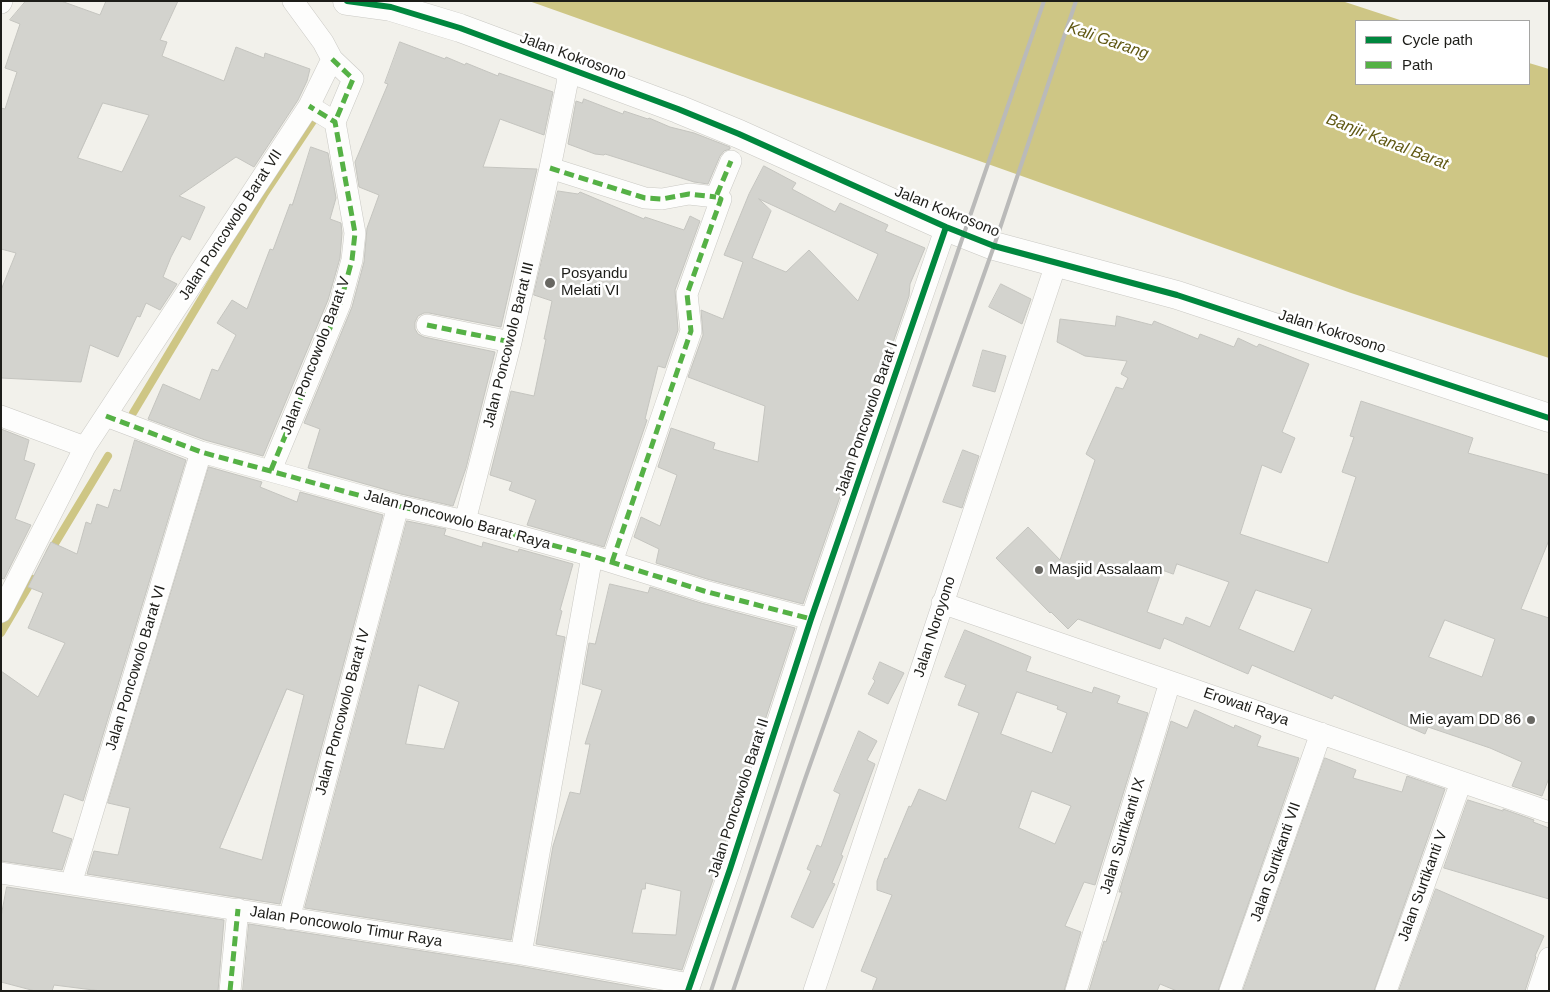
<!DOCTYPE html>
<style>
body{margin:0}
#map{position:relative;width:1550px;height:992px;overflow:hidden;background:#f2f1eb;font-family:Helvetica,sans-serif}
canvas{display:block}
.frame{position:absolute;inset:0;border:2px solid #1d1d19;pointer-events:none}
.legend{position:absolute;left:1355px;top:20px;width:175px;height:65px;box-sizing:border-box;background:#fff;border:1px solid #a5a5a3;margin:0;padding:6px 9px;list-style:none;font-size:15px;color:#1d1d19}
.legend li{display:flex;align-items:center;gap:10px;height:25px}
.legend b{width:25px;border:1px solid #a5a5a3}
</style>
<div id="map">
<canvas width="1550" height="992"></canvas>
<div class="frame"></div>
<ul class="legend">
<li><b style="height:6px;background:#00873e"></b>Cycle path</li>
<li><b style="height:6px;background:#55b145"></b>Path</li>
</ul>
</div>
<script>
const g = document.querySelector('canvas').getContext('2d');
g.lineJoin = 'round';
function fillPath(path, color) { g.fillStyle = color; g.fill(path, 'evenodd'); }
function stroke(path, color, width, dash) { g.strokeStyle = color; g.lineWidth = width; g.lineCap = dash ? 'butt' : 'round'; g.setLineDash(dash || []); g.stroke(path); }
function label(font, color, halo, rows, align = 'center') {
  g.font = font + ' Helvetica,sans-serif'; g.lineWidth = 5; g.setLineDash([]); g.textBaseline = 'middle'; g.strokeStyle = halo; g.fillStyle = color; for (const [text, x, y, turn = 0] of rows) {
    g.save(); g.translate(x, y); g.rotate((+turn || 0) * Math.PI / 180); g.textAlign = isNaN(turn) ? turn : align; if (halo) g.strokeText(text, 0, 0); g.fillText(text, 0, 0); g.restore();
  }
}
fillPath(new Path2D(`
 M529,1H1342L1403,21H1356V84H1529V63L1549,69V358L1351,293Z`), '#cec685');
stroke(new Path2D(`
 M133,413L265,193L317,115
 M50,552L108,456
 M1,633L33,579`), '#cec685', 8);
const building = new Path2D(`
 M26,1H61L100,15L106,1H178L160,40L167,42L162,56L224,81L236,47L264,58L265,53L310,69L307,81L298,100L254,167L236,157L179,196L205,207L190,240L182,236L171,257L163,277L177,284L160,310L146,303L140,317L137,316L118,357L90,345L81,382L1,378V290L16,253L1,249V108L5,109L17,72L5,68L20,24L10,20ZM103,103L149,115L122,172L78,158Z
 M400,42L445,59L446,57L465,65L466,63L498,76L499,73L553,92L544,135L500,119L483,167L537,169L501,327L429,313H424L418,316L415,322V329L418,334L424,337L495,352L466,468L453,506L401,494L308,468L320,429L304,423L352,307L364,262L367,228L379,195L359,187L355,162L388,84L385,83Z
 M584,99L623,114L624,111L648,119L649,118L670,127L694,133L730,147V149L724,151L720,156L708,184L694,182L605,154L604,155L595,154L568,144L576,101L582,103Z
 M311,147L328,153L336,198L330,219L341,223L342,233L340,258L328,300L263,456L205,440L148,419L163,384L200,400L212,369L218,371L236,335L217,323L232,300L247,309L270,249L273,250L290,204L292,205Z
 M764,166L796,183L792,189L835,212L840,203L888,225L885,231L925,248L910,284L909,296L803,604L707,579L656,563L659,549L634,537L641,517L660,526L677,475L658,467L671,428L715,443L713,449L758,462L765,406L688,377L703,335L701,310L723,319L743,262L724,255L749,194ZM759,199L878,254L858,301L809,250L786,272L752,258L771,211Z
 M558,191L578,194L580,192L644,219L645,217L684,230L690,216L700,221L675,290L678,330L665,368L658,366L645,419L647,420L604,547L527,525L536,500L509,490L512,482L490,475L511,391L534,396L546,339H544L552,301L534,295Z
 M1001,284L1031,299L1022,324L989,307Z
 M1117,316L1152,325L1154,321L1198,339L1200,334L1234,347L1238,338L1257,347L1259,344L1309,364L1282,432L1295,438L1281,473L1262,465L1240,534L1328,563L1356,477L1342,472L1354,437L1350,436L1361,401L1473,438L1468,453L1549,475V540L1521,609L1549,618V778L1542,796L1512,786L1522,762L1490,748L1428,727L1425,734L1334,695L1332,699L1252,665L1248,674L1164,638L1160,649L1078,619L1068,629L1051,612L1050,613L996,558L1028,527L1060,560L1095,460L1086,454L1116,387L1123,389L1128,378L1121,374L1127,361L1085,356L1057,342L1060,319L1115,326ZM1177,564L1229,582L1210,627L1186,617L1183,625L1147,612L1162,570L1173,574ZM1256,590L1312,609L1294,652L1239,629ZM1445,620L1495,639L1482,677L1429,657Z
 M983,350L1006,356L995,392L973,386Z
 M1,429L29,440L24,460L35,464L15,519L31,525L4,579L1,578Z
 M135,440L186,460L83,801L64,794L52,832L72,839L62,870L1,861V671L38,697L65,643L28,628L43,593L28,587L51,542L77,554L86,522L91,524L97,504L108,508L114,489L120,491Z
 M963,450L979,456L962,508L943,502Z
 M209,467L262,482L260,487L297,502L300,492L383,515L280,904L87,874L94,851L118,855L130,808L108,803ZM287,689L304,695L262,860L220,848Z
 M407,521L446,529L444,535L482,547L483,542L518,552L519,549L573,564L560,610L562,611L556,635L565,637L511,940L305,908ZM419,685L459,702L444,749L406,744Z
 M610,584L648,593L650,587L701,603L795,628L718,865L682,970L536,944L553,846L570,792L580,794L590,744H585L602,690L582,684L589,643L595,644ZM646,883L681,891L676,935L632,933L642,889H645Z
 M965,630L1031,657L1026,671L1092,693L1094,687L1120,696L1117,703L1148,713L1095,885L1084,882L1065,926L1081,932L1064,991H872L877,978L861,971L892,895L877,890V881L885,858L887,859L909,806L911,807L919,789L946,801L979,713L958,705L966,685L945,677ZM1017,692L1058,706L1057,709L1067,713L1052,753L1001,734ZM1032,791L1071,806L1055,844L1019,828Z
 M880,662L904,673L888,704L868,694L875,681L873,679Z
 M1195,710L1234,728L1235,725L1261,736L1257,746L1299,758L1218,991H1177L1160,984L1157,991H1089L1104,941L1106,942L1122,892H1119L1171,721L1187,728Z
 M859,731L877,741L867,760L875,764L841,855L843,856L832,883L835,884L813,928L791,917L811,871L807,869L817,845L821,847L840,794L834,791Z
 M1325,758L1356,770L1353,778L1402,792L1407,776L1445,789L1374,991H1243Z
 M1468,800L1503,811V809L1534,820L1533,822L1549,828V899L1444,868Z
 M7,887L224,920L218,991H101L54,985L52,991H35L1,982V917Z
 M1436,889L1544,936L1535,956L1536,957L1525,991H1399Z
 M249,924L519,966L657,991H243Z`);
fillPath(building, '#d3d3ce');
stroke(building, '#c4c4bf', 1);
const minor = new Path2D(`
 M1,3L2,1
 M332,59L353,79L335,122
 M550,168L645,198L662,199L689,194L716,197
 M427,325L511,342
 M1,416L85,447
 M106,416L201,452L398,506L465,521L592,556L704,591L811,619
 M271,470L340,304L352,260L355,233L335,122L309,106
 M465,521L511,342L550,168L567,84L568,68
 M612,562L691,331L687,294L721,199L716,197L731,161
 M942,603L1549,812
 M1,612L85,447L309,106L332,59L323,42L293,1
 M1,873L521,954L690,984
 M71,884L201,452
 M289,919L398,506
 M521,954L592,556
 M230,991L238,909
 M688,991L730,869L811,619L946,227
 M814,991L1056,264
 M1076,991L1170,682
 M1230,991L1321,733
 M1386,991L1461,782
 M1538,991L1549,958`);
const tertiary = new Path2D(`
 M347,1L391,7L460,28L678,109L739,134L946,227L994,246L1177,295L1549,418`);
stroke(minor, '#cac9c4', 22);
stroke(tertiary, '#cac9c4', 29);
stroke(minor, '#fdfdfc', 21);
stroke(tertiary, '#fdfdfc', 28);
stroke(new Path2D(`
 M711,991C819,660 930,330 1044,1
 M733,991L805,779L994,246L1076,1`), '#babab9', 4);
stroke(new Path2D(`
 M332,59L353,79L335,122
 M550,168L645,198L662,199L689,194L716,197
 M427,325L511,342
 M106,416L201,452L398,506L465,521L592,556L704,591L811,619
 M271,470L340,304L352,260L355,233L335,122L309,106
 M612,562L691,331L687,294L721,199L716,197L731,161
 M230,991L238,909`), '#55b145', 5, [10, 5]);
stroke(new Path2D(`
 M347,1L391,7L460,28L678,109L739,134L946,227L994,246L1177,295L1549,418
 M688,991L730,869L811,619L946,227`), '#00873e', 6);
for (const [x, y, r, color] of [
 [550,283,6,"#686762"],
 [1039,570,5,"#686762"],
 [1531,720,5,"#686762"]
]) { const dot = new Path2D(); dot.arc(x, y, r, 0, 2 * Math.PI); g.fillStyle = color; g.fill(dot); stroke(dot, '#fff', 2); }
label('15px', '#1d1d19', '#fff', [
 ["Jalan Kokrosono",573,57,20],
 ["Jalan Kokrosono",947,212,22],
 ["Jalan Poncowolo Barat VII",231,225,-57],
 ["Jalan Kokrosono",1332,332,18],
 ["Jalan Poncowolo Barat III",509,345,-76],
 ["Jalan Poncowolo Barat V",316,356,-69],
 ["Jalan Poncowolo Barat I",867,419,-71],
 ["Jalan Poncowolo Barat Raya",457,520,15],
 ["Jalan Noroyono",935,627,-72],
 ["Jalan Poncowolo Barat VI",136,668,-73],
 ["Erowati Raya",1246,707,19],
 ["Jalan Poncowolo Barat IV",343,712,-75],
 ["Jalan Poncowolo Barat II",739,798,-72],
 ["Jalan Surtikanti IX",1123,836,-73],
 ["Jalan Surtikanti VII",1276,862,-71],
 ["Jalan Surtikanti V",1423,886,-70],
 ["Jalan Poncowolo Timur Raya",346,927,9]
]);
label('15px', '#1d1d19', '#fff', [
 ["Posyandu",561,274],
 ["Melati VI",561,291],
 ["Masjid Assalaam",1049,570],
 ["Mie ayam DD 86",1521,720,"right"]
], 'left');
label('italic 16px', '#615914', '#fff', [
 ["Kali Garang",1108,41,19],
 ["Banjir Kanal Barat",1387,142,21]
]);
</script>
